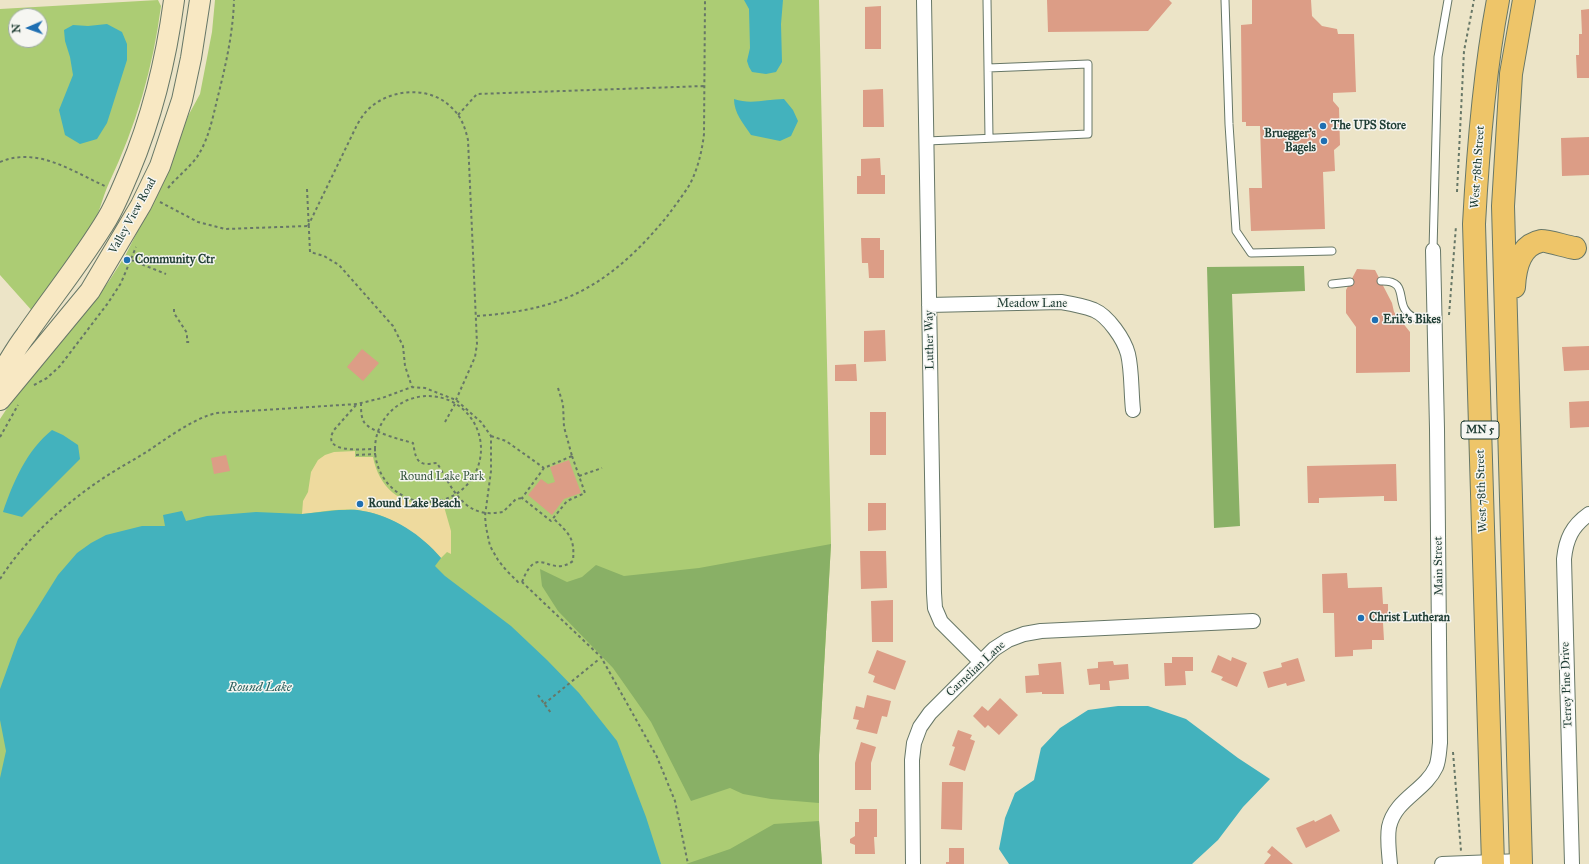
<!DOCTYPE html>
<style>
body{margin:0}
#map{position:relative;width:1589px;height:864px;overflow:hidden;background:#ece4c7;font-family:"IM FELL Great Primer",serif}
canvas{display:block}
.north{position:absolute;left:8px;top:8px;width:40px;height:40px;box-sizing:border-box;background:#f6f6f2;border:1px solid #a0aca6;border-radius:50%;rotate:268deg;font-size:11px;font-weight:700;line-height:16px;text-align:center;color:#1f3d34}
.north::after{content:'';display:block;margin:auto;width:14px;height:18px;background:#1f6fb2;clip-path:polygon(50% 0,100% 100%,50% 72%,0 100%)}
</style>
<div id="map">
<canvas width="1589" height="864"></canvas>
<div class="north">N</div>
</div>
<script>
const g = document.querySelector('canvas').getContext('2d');
g.lineJoin = 'round';
function fillPath(path, color) { g.fillStyle = color; g.fill(path, 'evenodd'); }
function stroke(path, color, width, dash) { g.strokeStyle = color; g.lineWidth = width; g.lineCap = dash ? 'butt' : 'round'; g.setLineDash(dash || []); g.stroke(path); }
function label(font, color, halo, rows, align = 'center') {
  g.font = font + ' "IM FELL Great Primer",serif'; g.lineWidth = 3; g.setLineDash([]); g.textBaseline = 'middle'; g.strokeStyle = halo; g.fillStyle = color; for (const [text, x, y, turn = 0] of rows) {
    g.save(); g.translate(x, y); g.rotate((+turn || 0) * Math.PI / 180); g.textAlign = isNaN(turn) ? turn : align; if (halo) g.strokeText(text, 0, 0); g.fillText(text, 0, 0); g.restore();
  }
}
fillPath(new Path2D(`
 M158,0L161,6C153,68 136,126 109,183C102,198 99,216 90,230C73,259 52,286 34,313L0,275V9ZM16,16H40V40H16Z
 M215,0H819L831,544L819,755V821L822,864H0V419L31,372L91,305L109,281L125,256L156,195L188,116L200,94L212,32Z`), '#accc74');
fillPath(new Path2D(`
 M1304,266L1305,291L1232,294L1240,526L1214,528L1207,267Z
 M831,544L819,755V803L771,799L743,794L730,788L691,801L651,722L613,668L558,611L542,586L540,569L567,582L582,577L596,565L624,576L699,568Z
 M819,821L822,864H686L730,849L774,824Z`), '#89b066');
fillPath(new Path2D(`
 M355,451V457H373C380,493 408,510 443,503L451,531V554L447,552L441,558C423,537 391,515 363,511C344,507 321,512 302,514L303,501L308,492L311,472L318,460L325,455L334,452Z`), '#eeda9e');
fillPath(new Path2D(`
 M744,0H783L781,24L782,62L776,72L766,74L752,72L749,67L747,61L750,48L749,9Z
 M107,24L122,32L127,44V60L107,123L97,139L80,144L65,135L59,110L73,75L70,57L65,41L64,30L73,25L88,26Z
 M734,99C751,105 767,99 784,99L793,110L798,121L791,136L780,141L751,135C743,123 734,113 734,99Z
 M52,430L63,435L78,445L80,459L22,517L3,512C13,482 27,450 52,430Z
 M339,510C347,510 356,509 363,511C393,516 422,535 441,558L435,566L445,576L511,626L547,660L579,693L617,741L646,817L661,864H0V778L6,751L0,720V689L18,639L58,575L77,553L91,543L106,535L142,526H165L163,515L182,511L186,521L207,516L256,512L302,514Z
 M1118,706H1148L1186,719L1238,758L1270,779L1243,807L1218,840L1192,864H1009L999,849L1005,818L1015,793L1034,780L1041,748L1060,728L1088,710Z`), '#43b2bd');
fillPath(new Path2D(`
 M1047,0H1169L1172,3L1148,31L1048,32Z
 M1252,0H1311L1312,16L1322,26L1337,29L1338,34H1354L1356,92L1333,93V101L1339,108L1340,145L1334,150L1335,171L1323,172L1325,229L1251,231L1249,188H1262L1260,126H1246V122H1242L1241,25L1252,24Z
 M881,6V49H865V7Z
 M1589,9V78H1577L1576,55H1579V34H1582L1581,10Z
 M883,89L884,127H863V90Z
 M1589,137V175L1562,176L1561,138Z
 M880,158L881,175H885V194H857V176H861V159Z
 M861,238H880V250H884V278H869L868,263H862Z
 M1357,269L1375,270L1392,303L1394,312L1410,332V372L1356,373V327L1346,313V290Z
 M885,330L886,361L864,362V331Z
 M1589,346V370L1564,371L1562,347Z
 M362,349L379,363L363,381L347,367Z
 M856,364L857,381H835V365Z
 M1589,401V427L1570,428L1569,402Z
 M870,412H886V455H870Z
 M226,455L230,471L214,474L211,458Z
 M569,460L581,493L564,499L552,515L528,495L541,479L548,484L555,482L550,467Z
 M1396,464L1397,501H1384V496L1319,498V503H1308L1307,466Z
 M868,503H886V530L868,531Z
 M860,551H886L887,588L861,589Z
 M1347,573L1348,588L1382,587L1383,604H1388V623H1383L1384,640H1372V649L1353,650V656L1335,657L1334,613H1323L1322,574Z
 M893,600V642H872L871,601Z
 M877,650L906,661L895,690L873,682L875,676L868,673Z
 M1218,655L1231,661L1232,657L1247,663L1237,687L1221,680L1223,677L1211,672Z
 M1172,657H1193V671H1185L1186,685L1165,686L1164,663H1172Z
 M1298,658L1305,681L1287,686L1286,683L1268,688L1263,672L1282,667L1281,663Z
 M1113,661L1114,665L1128,664L1129,679L1109,681L1110,690H1100V684L1089,685L1087,669L1098,668V662Z
 M1061,662L1064,694H1042V692L1026,693L1025,676L1039,675L1038,664Z
 M867,695L891,701L887,717L882,716L877,734L856,729L859,720L853,719L856,706L864,708Z
 M1000,698L1018,715L999,735L988,725L985,728L973,716L982,706L988,711Z
 M958,730L972,735L970,739L975,741L965,771L949,765L955,747L952,746Z
 M861,742L876,747L871,763V790H855V763Z
 M942,782H963L962,830L941,829Z
 M859,809H877V837H874L875,854H855V845L850,843V839L855,836V822H859Z
 M1331,814L1340,831L1306,848L1296,828L1314,820L1315,822Z
 M1272,846L1293,864H1264L1271,855L1267,852Z
 M949,848H964V864H946V862H949Z`), '#dc9d86');
const lane = new Path2D(`
 M987,0L988,68
 M1225,0L1229,124L1236,231L1251,253L1332,251
 M927,141L1088,134V64L988,68L989,138
 M1433,250L1438,57L1448,0
 M1381,281C1412,280 1392,306 1413,317C1418,319 1428,317 1435,317
 M1332,284L1350,282`);
const street = new Path2D(`
 M924,0L934,593L935,608L941,622L981,662
 M929,305L1061,302C1073,304 1084,306 1094,310C1108,316 1124,339 1128,354C1132,371 1131,392 1133,410
 M913,864L912,760L914,743L920,727L930,713L994,649L1008,640L1024,634L1041,631L1253,621
 M1390,864C1389,852 1387,839 1389,827C1395,799 1425,791 1436,767C1439,760 1439,751 1440,743L1437,429L1433,250
 M1442,864L1521,861
 M1572,864L1564,559C1566,539 1572,526 1589,514`);
const secondary = new Path2D(`
 M0,376C8,362 16,348 26,335C53,296 83,259 107,219C116,204 122,188 129,172C153,115 166,61 174,0
 M0,400L90,291L141,205L160,166L182,100L191,58L200,0`);
const primary = new Path2D(`
 M1514,287C1515,269 1519,245 1541,241C1546,240 1567,247 1575,248
 M1493,864L1474,224C1478,149 1484,74 1498,0
 M1521,864L1503,206L1511,74L1524,0`);
stroke(lane, '#677767', 9);
stroke(street, '#677767', 16);
stroke(secondary, '#677767', 22);
stroke(primary, '#677767', 24);
stroke(new Path2D(`
 M458,115L477,94L705,86
 M0,162C38,146 73,172 107,187
 M168,188C177,177 189,168 197,157C209,139 213,116 218,96C226,64 233,33 234,0
 M307,189L310,252L324,256L339,265L393,326L403,346L405,366L412,387
 M1457,192L1464,51L1474,0
 M160,202L198,222L225,229L308,226
 M308,226L356,127C358,123 361,118 364,114C384,89 428,84 451,107C461,116 465,127 468,140L477,344L475,357L456,400
 M131,260L166,274
 M174,309V313L187,333V342H190
 M1449,315L1456,226
 M477,316C505,314 534,310 561,300C605,284 640,250 669,214C676,204 684,194 690,184C698,168 702,151 704,134L705,0
 M34,385L47,378L60,366L108,303L121,283L136,247
 M558,388L563,404L564,427L572,456
 M375 449a53 53 0 1 1 106 0a53 53 0 1 1-106 0Z
 M361,403C361,410 361,417 364,422C370,432 402,440 413,443C415,452 415,464 427,464C431,464 434,463 437,463C448,481 459,507 481,512C488,514 496,513 503,512L516,499L522,498
 M356,405L334,430C320,454 362,449 375,449
 M445,422L455,404
 M491,436L506,441L544,468
 M0,437L18,405
 M356,455L376,454
 M572,456L585,493L567,501L551,521L522,498L544,468Z
 M579,476L602,468
 M0,579C25,540 61,507 99,481C115,470 132,461 148,451C167,438 196,417 217,413L357,404L382,398L412,387L425,388L456,400L481,422L491,436V471L485,516L486,527L490,546L498,560L506,570L518,582H522L601,657L657,757L675,801L688,864
 M522,582C538,541 549,579 573,561C575,537 569,534 553,518
 M538,695L551,713
 M544,704L598,660
 M1453,752L1461,851`), '#677767', 2, [3, 3]);
stroke(lane, '#fff', 7);
stroke(street, '#fff', 14);
stroke(secondary, '#f8e8c3', 20);
stroke(primary, '#eec569', 22);
for (const [x, y, r, color] of [
 [1323,126,4,"#1f6fb2"],
 [1324,141,4,"#1f6fb2"],
 [127,260,4,"#1f6fb2"],
 [1375,320,4,"#1f6fb2"],
 [360,504,4,"#1f6fb2"],
 [1361,618,4,"#1f6fb2"]
]) { const dot = new Path2D(); dot.arc(x, y, r, 0, 2 * Math.PI); g.fillStyle = color; g.fill(dot); stroke(dot, '#f6f6f2', 1.5); }
for (const [x, y, w] of [
 [1480,430,38]
]) { const box = new Path2D(); box.roundRect(x - w / 2, y - 9, w, 18, 3); g.fillStyle = '#f6f6f2'; g.fill(box); stroke(box, '#1f3d34', 1); }
label('bold 11px', '#1f3d34', null, [
 ["MN 5",1480,430]
]);
label('bold 12px', '#1f3d34', '#f6f6f2', [
 ["The UPS Store",1331,126],
 ["Bruegger's",1316,134,"right"],
 ["Bagels",1316,148,"right"],
 ["Community Ctr",135,260],
 ["Erik's Bikes",1383,320],
 ["Round Lake Beach",368,504],
 ["Christ Lutheran",1369,618]
], 'left');
label('12px', '#1f3d34', '#f6f6f2', [
 ["West 78th Street",1478,167,-86],
 ["Valley View Road",133,216,-61],
 ["Meadow Lane",1032,304],
 ["Luther Way",930,340,-91],
 ["West 78th Street",1482,491,-92],
 ["Main Street",1439,566,-91],
 ["Carnelian Lane",976,669,-43],
 ["Terrey Pine Drive",1567,685,-92]
]);
label('12px', '#3b5a41', '#f6f6f2', [
 ["Round Lake Park",442,477]
]);
label('italic 13px', '#2a605d', '#f6f6f2', [
 ["Round Lake",260,688]
]);
</script>
